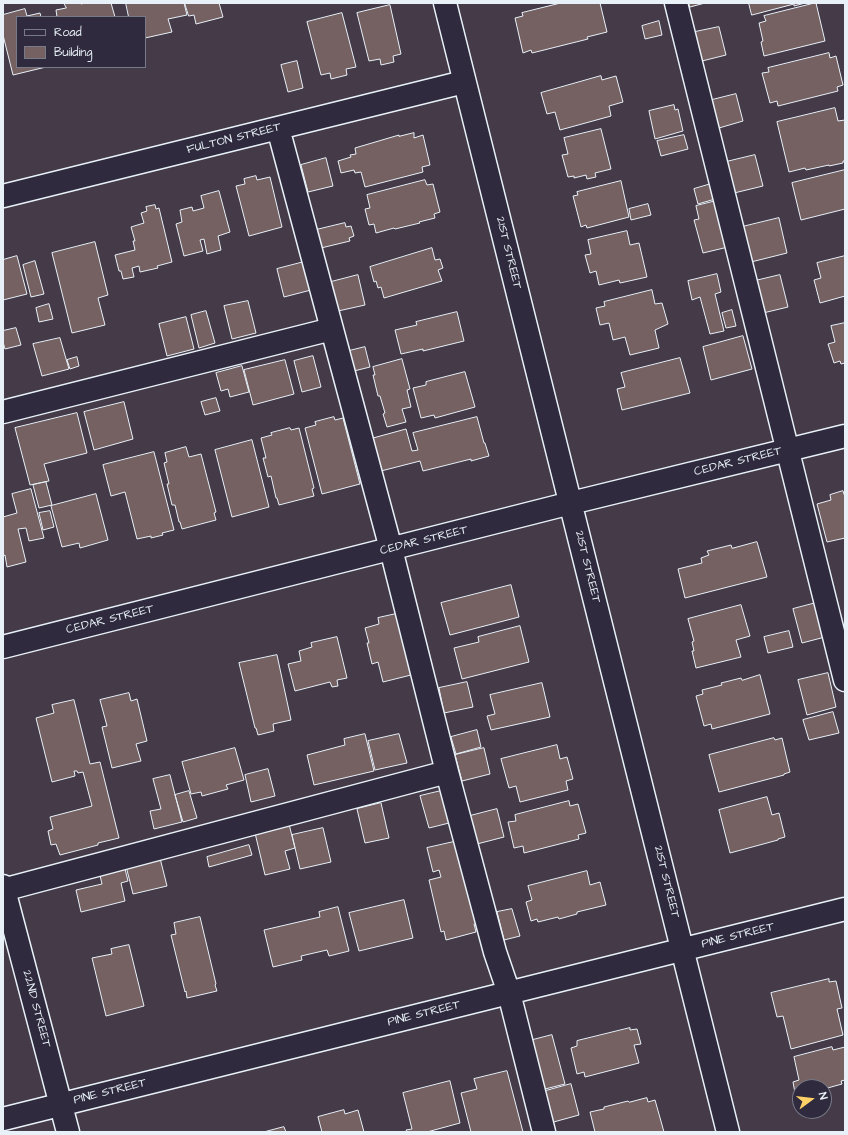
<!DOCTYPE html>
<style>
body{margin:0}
#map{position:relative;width:848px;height:1135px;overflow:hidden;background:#443a48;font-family:"Architects Daughter",sans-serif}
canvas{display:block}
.frame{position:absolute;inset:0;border:4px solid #e8f1f8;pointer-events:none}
.legend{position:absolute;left:16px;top:16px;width:130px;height:52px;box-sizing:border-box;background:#2f2a3d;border:1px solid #797a88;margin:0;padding:5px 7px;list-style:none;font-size:12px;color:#e8f1f8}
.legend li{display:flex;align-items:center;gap:8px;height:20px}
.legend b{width:20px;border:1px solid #797a88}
.north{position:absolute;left:792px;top:1079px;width:40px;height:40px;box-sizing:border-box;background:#2f2a3d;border:1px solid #797a88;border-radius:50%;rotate:75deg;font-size:11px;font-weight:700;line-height:16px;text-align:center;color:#e8f1f8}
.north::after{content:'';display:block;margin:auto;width:14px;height:18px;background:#ffd166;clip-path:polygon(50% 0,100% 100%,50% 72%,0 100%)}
</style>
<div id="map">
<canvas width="848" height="1135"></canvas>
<div class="frame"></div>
<ul class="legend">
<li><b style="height:5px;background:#2f2a3d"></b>Road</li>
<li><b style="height:11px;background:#756162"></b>Building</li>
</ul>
<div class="north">N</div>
</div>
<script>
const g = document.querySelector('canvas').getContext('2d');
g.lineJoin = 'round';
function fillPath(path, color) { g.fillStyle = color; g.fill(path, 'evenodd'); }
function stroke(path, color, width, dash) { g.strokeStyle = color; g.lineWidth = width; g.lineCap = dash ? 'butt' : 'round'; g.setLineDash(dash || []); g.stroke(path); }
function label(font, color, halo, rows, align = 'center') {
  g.font = font + ' "Architects Daughter",sans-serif'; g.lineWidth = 3; g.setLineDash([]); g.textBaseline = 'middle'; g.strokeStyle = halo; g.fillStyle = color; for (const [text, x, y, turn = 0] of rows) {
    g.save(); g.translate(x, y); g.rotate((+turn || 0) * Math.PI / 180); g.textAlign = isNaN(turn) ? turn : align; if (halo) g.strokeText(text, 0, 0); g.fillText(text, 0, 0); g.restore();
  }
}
const building = new Path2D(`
 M64,3H80L81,4L85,3H111L115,17H57L56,10L66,8Z
 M126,3H184L187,15L168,19L172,32L145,38V17H129Z
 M185,3H219L223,17L196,24L194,15L189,16Z
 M561,3H600L607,32L587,37L588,39L532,53L531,50L523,53L515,18L523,16L522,13Z
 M689,3H705L690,7Z
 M749,3H805L794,6V4L752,15Z
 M816,3L825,41L764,56L761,42L763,41L759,23L766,21L764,16Z
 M390,5L401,54L393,56L394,62L381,65L380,59L369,61L357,13Z
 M25,9L27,16L40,13L41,17H17V67H46L13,75L3,35V15Z
 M342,13L356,67L346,69L347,75L331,79L330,73L321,75L307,22Z
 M659,21L662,35L645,39L642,26Z
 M719,27L726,55L702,61L695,32Z
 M829,53L830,58L836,56L843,85L837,87L838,91L778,106L777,101L770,103L762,73L769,72L768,68Z
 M297,61L303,88L288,92L281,65Z
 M601,76L602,80L616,76L623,102L609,106L611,116L560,130L555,112L547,114L541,93Z
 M736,94L743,121L719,128L712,100Z
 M674,105L675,110L678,109L683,131L655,139L649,111Z
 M835,108L838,121L845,120V161H843V163L829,166V165L806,170L805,168L789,172L777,122Z
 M601,129L611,169L595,173L596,177L587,179L586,175L574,178V176L568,177L562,155L568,154L564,138Z
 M414,133V138L423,135L430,165L422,167L423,172L365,187L361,172L355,173L354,170L341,173L338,161L351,157L350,155L356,154L355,148L399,135V136Z
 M684,135L688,149L661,156L657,141Z
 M755,155L763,186L734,193L726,162Z
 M326,158L333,186L308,192L301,165Z
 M845,170V209L801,220L792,183Z
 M256,176L257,180L270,177L282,227L249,236L236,186L245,184L244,179Z
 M425,180L427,185L433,184L440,212L434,214L435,218L419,222L420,223L395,229L394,228L376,233L374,224L369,225L365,209L370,208L367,195Z
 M621,181L629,217L587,228L586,225L581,227L573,196L578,195L577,192Z
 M711,184L715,199L698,204L694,189Z
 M219,191L230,232L218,236L221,250L207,254L204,239L200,240L203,251L184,256L176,224L182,222L180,210L192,207L193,211L204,208L201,196Z
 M716,201L728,247L703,253L694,220L699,219L696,206Z
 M648,204L651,215L631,220L629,209Z
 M155,205L156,209L159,208L172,262L157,266L158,268L140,272L139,266L132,268L134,277L123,279L121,271H119L115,255L135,250L133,241H135L131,227L144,223L141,213L147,211L146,207Z
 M779,218L787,253L751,262L742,227Z
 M345,223L346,227L351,226L354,236L349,238L350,241L321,248L316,230Z
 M627,231L630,245L639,243L647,277L620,283L619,280L599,285L596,271L590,273L585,255L591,254L588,240Z
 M95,242L108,295L98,298L105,325L72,333L52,253Z
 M432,248L435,260L440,259L443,268L438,270L442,281L384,298L381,287L378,288L376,281L374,282L370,267Z
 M17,256L27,294L3,300V260Z
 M845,256V296L820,303L814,280L821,278L817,263Z
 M35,261L44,294L31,297L23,265Z
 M304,262L311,290L284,297L277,269Z
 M717,274L721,292L715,294L724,331L710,334L700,297L692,300L688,281Z
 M358,275L365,305L338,311L331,282Z
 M780,275L788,307L763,313L755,281Z
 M652,290L655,304L662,303L668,324L655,330L659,348L630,355L625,337L613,340L609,323L600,325L596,308L605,306L604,302Z
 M248,301L256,333L232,339L224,306Z
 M49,304L53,319L39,322L36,308Z
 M732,310L736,326L726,328L722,313Z
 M206,311L215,343L199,348L191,315Z
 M457,312L464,341L423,351V349L401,354L395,330L417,325L416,322Z
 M186,317L194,349L167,356L159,324Z
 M845,323V363L841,364L840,361L834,363L828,344L835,342L831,326Z
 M16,328L21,345L5,349L3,342V331Z
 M743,336L752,369L711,380L703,347Z
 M60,338L69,369L42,376L33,344Z
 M365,347L370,367L354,371L349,351Z
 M313,356L321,387L302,392L294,361Z
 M77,357L79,366L70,369L67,360Z
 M680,358L690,393L622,410L617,389L625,387L621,373Z
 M402,359L410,389L407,390L411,407L402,409L406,422L387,427L383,414L385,413L380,396H378L373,375H375L373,367Z
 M285,360L294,394L253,405L244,370Z
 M242,366L249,392L230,397L228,389L221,391L216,373Z
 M465,372L475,407L435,418L434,415L421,418L413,388L426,385V382Z
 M216,398L220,411L205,415L201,402Z
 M124,402L133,439L94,450L84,412Z
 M77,413L87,453L44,464L49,481L30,485L15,428Z
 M334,417L335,420L343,418L360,484L322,494L305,428L316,425L315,422Z
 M477,417L484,443H485L489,456L471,461V459L423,471L420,461L381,471L373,438L406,429L412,451L418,450L413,433Z
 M290,428L291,430L299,428L314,488L312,489L314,496L279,505L277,498H276L271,476L268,477L263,458H266L261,438L272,435L271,433Z
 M252,440L269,507L232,517L215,450Z
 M186,447L189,457L201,454L216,512L214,513L216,520L182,529L180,522H179L175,505H172L167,484H169L164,463L167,462L165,453Z
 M154,452L174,530L162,533L163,535L151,538V536L137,539L125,492L111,496L103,465Z
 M46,482L52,505L39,508L33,485Z
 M31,489L44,538L29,541L26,528L18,529L26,562L7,567L5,555L3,556V517L17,513L12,494Z
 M843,491L845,497V538L827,542L817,504L831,500L830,495Z
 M96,494L108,540L80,548L79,543L62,547L51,506Z
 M50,511L54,527L43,530L39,513Z
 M757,542L767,577L685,598L678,569L702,563L701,558L709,555L707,551L731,545L732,548Z
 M511,585L519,617L450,635L441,603Z
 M816,603L825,637L802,643L793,609Z
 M741,605L750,636L736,640L741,657L696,668L692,651H694L692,642L694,641L688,619Z
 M396,614L411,675L383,682L378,662L372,664L367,643H369L365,628L379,624L378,618Z
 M520,626L529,662L462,679L454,648L479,642L478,637Z
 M789,631L793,647L768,653L764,637Z
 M337,637L347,678L337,680L338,686L332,687L330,682L295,691L288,664L301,661L299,651L312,647L311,643Z
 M277,655L291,720L273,724L274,731L258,735L256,728H255L239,663Z
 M828,673L836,707L807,715L798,680Z
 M760,675L770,714L712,729L711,724L704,726L696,696L703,694L702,690L722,685L721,683L741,678L742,680Z
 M467,682L473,707L444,713L439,688Z
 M542,683L550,717L491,730L487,716L495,714L490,695Z
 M129,693L131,701L137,699L147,741L136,744L141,761L112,768L102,727L107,726L100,700Z
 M74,700L90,764L100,762L119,838L98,843V845L60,855L56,844L51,845L48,831L53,829L50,817L92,806L83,772L78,773L77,771H74L75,776L52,782L36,718L54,713L52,705Z
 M833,712L839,733L809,740L803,720Z
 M477,730L481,747L456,754L451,737Z
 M365,734L374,771L314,785L307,755L345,745L344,739Z
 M399,734L407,763L375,770L368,741Z
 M774,738L775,740L782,738L790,772L784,774V775L719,792L709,755Z
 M557,745L560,759L567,757L573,779L566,781L568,790L520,802L516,786L509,788L501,759Z
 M235,748L244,780L226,785L228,789L202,796L201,792L191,794L182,762Z
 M484,748L490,774L462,781L455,755Z
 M268,769L275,796L251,802L245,775Z
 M170,775L182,822L154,829L150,811L161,809L153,779Z
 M189,791L197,818L183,822L175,795Z
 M441,791L449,823L429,828L420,796Z
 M767,797L772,815L779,813L785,837L778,839V840L730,853L719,810Z
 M569,801L570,806L578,804L586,833L578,835L579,839L524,853L523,846L514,848L508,822L516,821L515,815Z
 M381,803L389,838L365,843L357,809Z
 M497,809L504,837L477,844L470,816Z
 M289,824L295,848L285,851L290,869L265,875L255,833Z
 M323,828L331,862L300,869L292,835Z
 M458,841L478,923L474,924L476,932L446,940L444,931L441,932L429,880L441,877L439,870L433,872L427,848Z
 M249,845L252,855L209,867L207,857Z
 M160,858L167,886L133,894L126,866Z
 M124,865L128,881L121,883L125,901L81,912L76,890L102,884L99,871Z
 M587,871L590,885L600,882L606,905L577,912V914L559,919L558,917L538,922L537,919L531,921L526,902L532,900L528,886Z
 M404,900L413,938L359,951L349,913Z
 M338,907L349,951L329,956L327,950L301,956L302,960L273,967L264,930L320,917L319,912Z
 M512,909L520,936L504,940L497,912Z
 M200,917L216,984L215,985L217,991L187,998L186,991L185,992L171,935L176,934L174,923Z
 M129,945L144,1006L106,1016L92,958L112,954L111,949Z
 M829,979V982L836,981L842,1008L837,1009L843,1035L791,1049L783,1016L777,1017L771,993Z
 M630,1028V1030L637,1029L641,1044L634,1045L639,1063L585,1077L584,1072L577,1074L571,1048L577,1046V1041Z
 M552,1035L565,1084L541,1090L529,1041Z
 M832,1047L833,1050L845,1047V1080L841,1081L842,1084L824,1089V1087H800V1092L795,1093L793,1082L799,1080L794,1057Z
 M507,1071L523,1132H471L461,1093L477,1089L474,1079Z
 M450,1081L460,1123L427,1132H407L406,1130L412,1129L403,1093Z
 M571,1084L579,1115L550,1123L542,1092Z
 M647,1098L648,1102L655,1100L664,1132H595L590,1112L604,1109V1107L628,1101L629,1102Z
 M344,1110L345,1114L358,1110L364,1132H322L318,1117Z
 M284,1127L286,1132H264Z`);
fillPath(building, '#756162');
stroke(building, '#e8f1f8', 1);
const minor = new Path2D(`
 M445,3L728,1132
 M676,3L845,680
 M278,128L391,549L447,772L495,952L509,993L544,1132
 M3,196L464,82
 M3,412L332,329
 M3,647L571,503L845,436
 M3,886L68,1132
 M3,890L447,772
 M3,1119L845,909`);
stroke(minor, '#e8f1f8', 25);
stroke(minor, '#2f2a3d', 22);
label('12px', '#e8f1f8', '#2f2a3d', [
 ["FULTON STREET",234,139,-14],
 ["21ST STREET",508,253,76],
 ["CEDAR STREET",738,462,-14],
 ["CEDAR STREET",424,541,-14],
 ["21ST STREET",587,567,76],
 ["CEDAR STREET",110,620,-14],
 ["21ST STREET",666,882,76],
 ["PINE STREET",738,936,-14],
 ["22ND STREET",36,1009,75],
 ["PINE STREET",424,1014,-14],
 ["PINE STREET",110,1092,-14]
]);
</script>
